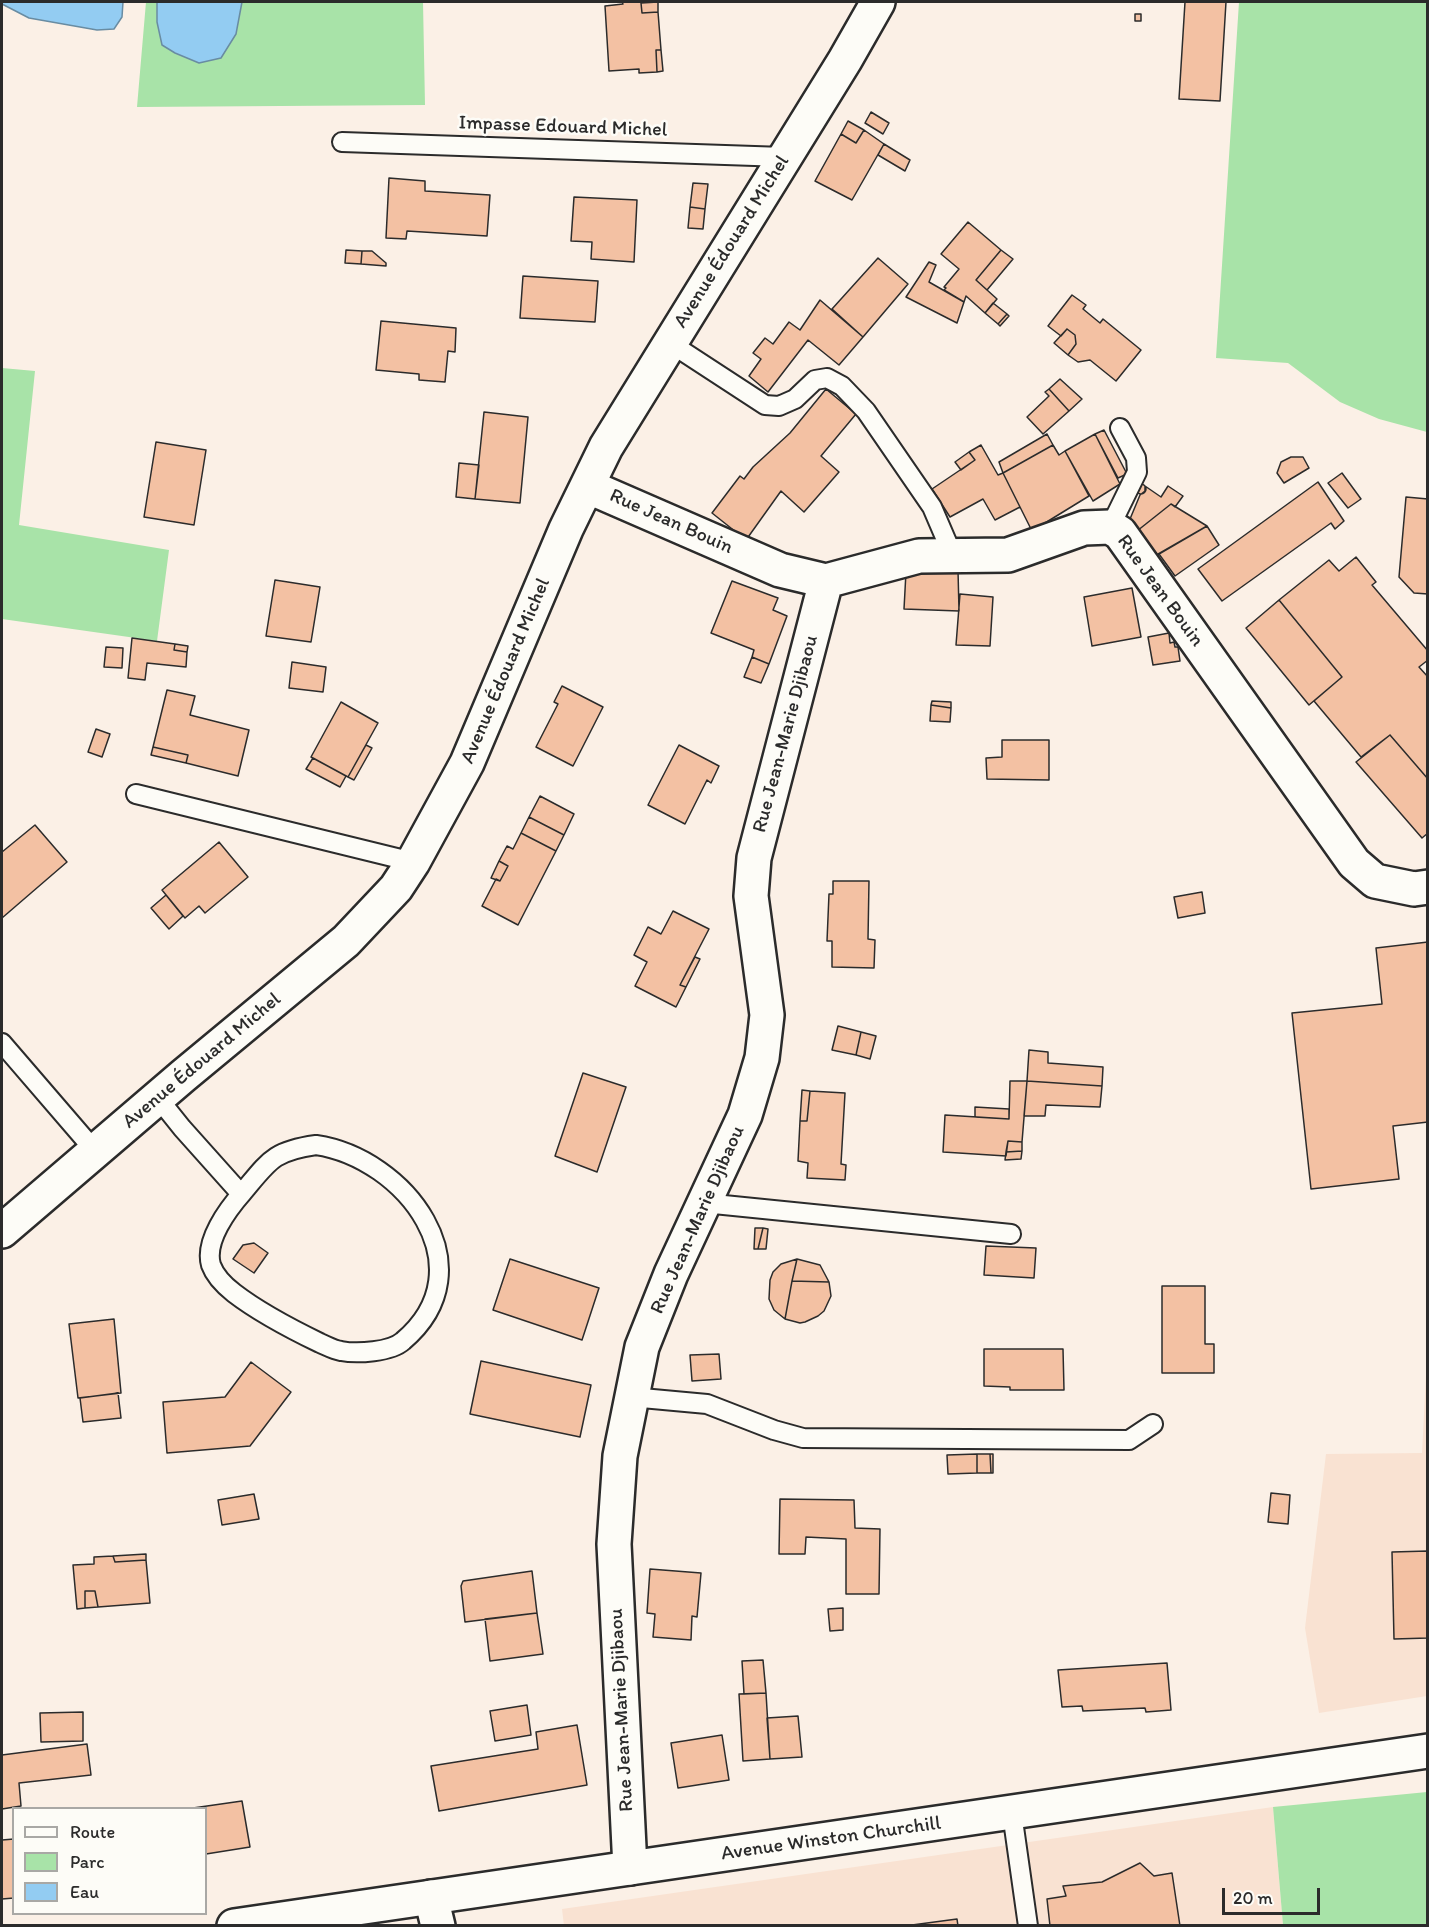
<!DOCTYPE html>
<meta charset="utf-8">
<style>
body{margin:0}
#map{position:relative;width:1429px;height:1927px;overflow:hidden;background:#fbf0e6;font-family:Itim,sans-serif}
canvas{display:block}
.frame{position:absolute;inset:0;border:3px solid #2b2b2b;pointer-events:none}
.legend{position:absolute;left:12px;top:1807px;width:195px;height:108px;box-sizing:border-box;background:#fdfcf7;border:2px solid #a9a8a5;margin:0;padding:8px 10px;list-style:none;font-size:18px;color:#2b2b2b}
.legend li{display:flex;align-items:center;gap:12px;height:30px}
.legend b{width:30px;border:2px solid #a9a8a5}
.scale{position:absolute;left:1222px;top:1888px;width:98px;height:27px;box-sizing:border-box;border:3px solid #2b2b2b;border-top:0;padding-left:8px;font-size:18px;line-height:21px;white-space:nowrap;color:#2b2b2b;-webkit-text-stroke:4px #fdfcf7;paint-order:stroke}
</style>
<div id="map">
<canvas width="1429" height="1927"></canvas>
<div class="frame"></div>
<ul class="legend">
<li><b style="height:8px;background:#fdfcf7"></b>Route</li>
<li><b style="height:16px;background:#a8e3a8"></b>Parc</li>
<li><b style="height:16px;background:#93ccf2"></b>Eau</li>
</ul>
<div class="scale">20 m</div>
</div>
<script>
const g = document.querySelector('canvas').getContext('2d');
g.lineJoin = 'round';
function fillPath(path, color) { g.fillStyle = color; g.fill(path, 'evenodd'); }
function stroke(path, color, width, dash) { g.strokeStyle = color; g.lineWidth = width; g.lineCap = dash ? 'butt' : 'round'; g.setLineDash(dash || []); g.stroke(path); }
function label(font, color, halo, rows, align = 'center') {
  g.font = font + ' Itim,sans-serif'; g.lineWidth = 5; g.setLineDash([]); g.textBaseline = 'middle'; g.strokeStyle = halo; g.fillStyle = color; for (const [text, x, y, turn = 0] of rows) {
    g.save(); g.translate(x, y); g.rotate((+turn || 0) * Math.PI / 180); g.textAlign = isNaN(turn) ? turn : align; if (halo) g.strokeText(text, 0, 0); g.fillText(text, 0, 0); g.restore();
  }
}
fillPath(new Path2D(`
 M1427,1356V1696L1319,1713L1305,1628L1326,1454L1422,1453Z
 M1273,1807L1283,1925L564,1926L562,1909Z`), '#f9e2d2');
fillPath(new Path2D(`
 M146,2H423L425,105L137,107Z
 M1239,2H1427V432L1379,419L1340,402L1288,363L1216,358Z
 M2,368L35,371L19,525L169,550L157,641L2,619Z
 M1427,1792V1925H1283L1273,1807Z`), '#a8e3a8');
const water = new Path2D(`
 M2,2H123L122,17L114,29L97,30L29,18L2,4Z
 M157,2H242L236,34L221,58L199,63L175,53L162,45L157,22Z`);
fillPath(water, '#93ccf2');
stroke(water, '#698ca2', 1.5);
const building = new Path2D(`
 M622,2H658L641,3L642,13L658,12L661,50H656L657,72L639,73V69L609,71L605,6L623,4Z
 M658,2V12L642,13L641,3Z
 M1185,2H1226L1220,101L1179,99Z
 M1135,14H1141V21H1135Z
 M656,50H661L663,71L657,72Z
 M871,112L889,123L883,134L865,123Z
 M848,121L864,130L856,143L841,134Z
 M864,130L884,144L852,200L815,181L841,134L856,143Z
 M884,144L910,160L905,171L878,155Z
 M389,178L425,181V191L490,195L487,236L407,231L406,239L386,238Z
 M693,183L708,184L705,209L690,207Z
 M574,197L637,200L634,262L591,259L592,242L571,241Z
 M690,207L705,209L703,229L688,228Z
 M968,222L1001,250L976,280L997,299L985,313L966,296L964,302L944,290L946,288L944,287L959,269L941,254Z
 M346,250L362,251L361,264L345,263Z
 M1001,250L1013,259L987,290L976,280Z
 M362,251H372L386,263V266L361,264Z
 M878,258L908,284L863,337L832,309Z
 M929,262L936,265L929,282L964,302L957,323L906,297Z
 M523,276L598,281L595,322L520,318Z
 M1072,295L1086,305L1083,309L1100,323L1103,319L1141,350L1116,381L1090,360L1078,362L1068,355L1076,344L1075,335L1067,329L1061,336L1048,326Z
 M820,300L863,337L839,365L808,340L768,392L749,376L761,359L753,353L765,338L773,344L789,322L800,330Z
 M993,303L1007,314L998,324L985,313Z
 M1007,314L1009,316L1000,326L998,324Z
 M381,321L456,328L455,352L448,351L445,382L419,380V374L376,370Z
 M1067,329L1075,335L1076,344L1068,355L1054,343Z
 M1060,379L1082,399L1069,411L1049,389Z
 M826,389L856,414L821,456L839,472L804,512L781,491L746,540L712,513L740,476L744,479L753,467L790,433Z
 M1049,389L1069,411L1043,434L1027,417L1049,396L1045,392Z
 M484,412L528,417L520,503L475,499Z
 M1104,430L1127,474L1118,478L1095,434Z
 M1047,434L1053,445L1003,473L999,462Z
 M1095,434L1120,484L1093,501L1065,451Z
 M156,442L206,450L194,525L144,517Z
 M981,445L998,475L1003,473L1020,507L995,520L983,499L950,517L932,489L975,460L969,452Z
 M1053,445L1059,455L1065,451L1089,496L1032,531L1003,473Z
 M969,452L975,460L961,470L955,462Z
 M1291,457H1303L1309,468L1284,483L1277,473L1281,462Z
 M459,463L479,465L475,499L456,497Z
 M1342,473L1361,499L1348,508L1328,483Z
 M1318,482L1344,521L1335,529L1331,523L1222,601L1198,569Z
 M1136 489a5 5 0 1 1 10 0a5 5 0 1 1-10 0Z
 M1145,486L1161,497L1168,486L1183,496L1175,507L1171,504L1137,531L1130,519L1140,495L1145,491Z
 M1406,497L1428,499V594L1414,593L1399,577Z
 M1171,504L1207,526L1153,557L1137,531Z
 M1207,526L1219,545L1175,576L1159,554Z
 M1356,557L1376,582L1372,585L1428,651V660L1419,667L1428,677V779L1390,735L1361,757L1314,701L1342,677L1279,600L1329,560L1339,571Z
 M924,568L958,570L959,611L904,609L906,572L924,573Z
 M275,580L320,587L311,642L266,636Z
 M732,581L778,598L773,610L787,616L769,664L752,657L754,650L711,633Z
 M1132,588L1141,637L1092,646L1084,597Z
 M960,594L993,597L990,646L956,645Z
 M1279,600L1342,677L1309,705L1246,628Z
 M1169,633L1170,643L1174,642L1175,647H1178L1180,661L1153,665L1148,637Z
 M132,638L175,644L174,650L187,652L186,667L147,663L145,680L128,678Z
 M175,644L188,646L187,652L174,650Z
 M106,647L123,648L122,668L104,667Z
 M752,657L769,664L761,683L744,677Z
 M292,662L326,667L323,692L289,688Z
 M562,686L603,707L573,766L536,747L558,704L554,702Z
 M167,690L195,696L190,715L249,730L238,776L186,763L188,755L153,747Z
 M932,701L951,702V708L931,705Z
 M341,702L378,723L348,777L311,757Z
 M931,705L951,708L950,722L930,721Z
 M96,729L110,734L102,757L88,752Z
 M1390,735L1428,779V833L1422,838L1356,762Z
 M1002,740H1049V780L987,779L986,758L1002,757Z
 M366,745L372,748L354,780L348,777Z
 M679,745L719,766L711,783L707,780L685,824L648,805Z
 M153,747L188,755L186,763L151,755Z
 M313,758L346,776L340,787L306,769Z
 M540,796L574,814L564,835L529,817Z
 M529,817L564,835L556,851L521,833Z
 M35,825L67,862L2,918V852Z
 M521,833L556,851L518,925L482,906L496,879L500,881L508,866L499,861L507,846L513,849Z
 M219,842L248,877L205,913L199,906L185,918L162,890Z
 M499,861L508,866L500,881L491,878Z
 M833,881H869L868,939L875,940L874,968L832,967V941H827L829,894H833Z
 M1202,892L1205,913L1178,918L1174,897Z
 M166,895L183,916L169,929L151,908Z
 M673,911L709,929L680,985L686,987L676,1007L635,986L647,962L634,955L648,927L661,934Z
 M1428,942V1122L1393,1126L1399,1179L1311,1189L1292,1013L1382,1004L1376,948Z
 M695,957L700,959L686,987L680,985Z
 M838,1026L861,1032L856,1055L832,1050Z
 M861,1032L876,1036L870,1059L856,1055Z
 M1029,1050L1048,1052V1063L1103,1067L1102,1086L1027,1081Z
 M583,1073L626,1087L597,1172L555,1156Z
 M1010,1081H1027L1022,1142L1008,1141L1006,1156L943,1152L945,1115L1009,1119Z
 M1027,1081L1102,1086L1100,1107L1046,1105L1045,1116H1024Z
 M802,1090L810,1091L807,1121H800Z
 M810,1091L845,1093L841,1164L846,1165L845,1180L807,1178L808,1163L798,1161L800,1121H807Z
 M975,1107L1009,1109V1119L975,1117Z
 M1008,1141L1022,1142V1151L1006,1152Z
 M1022,1151L1021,1159L1005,1160L1006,1152Z
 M755,1228H763L758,1249H754Z
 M763,1228L768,1229L766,1249H758Z
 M254,1243L268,1253L254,1273L233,1259L243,1245Z
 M986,1246L1036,1248L1034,1278L984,1275Z
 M510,1259L599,1288L582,1340L493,1310Z
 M797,1259L820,1265L829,1282L792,1281Z
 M797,1259L792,1281L785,1319L774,1310L769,1299L770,1280L773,1272L781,1264Z
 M792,1281L829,1282L831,1296L824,1311L818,1316L805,1322L800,1323L785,1319Z
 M1162,1286H1205V1344H1214V1373H1162Z
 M114,1319L121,1393L78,1398L69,1324Z
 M984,1349H1063L1064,1390H1010V1387L984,1386Z
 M719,1354L721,1379L692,1381L690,1355Z
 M481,1361L591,1385L580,1437L470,1414Z
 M251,1362L291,1392L250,1446L167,1453L163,1402L225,1397Z
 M118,1393L121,1418L83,1422L80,1398Z
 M977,1454H990L991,1473H977Z
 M977,1454V1473L948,1474L947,1455Z
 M990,1454H993V1473H991Z
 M1271,1493L1290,1495L1288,1524L1268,1522Z
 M254,1494L259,1519L222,1525L218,1500Z
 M780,1499L854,1500L855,1528L880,1529L879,1594H846V1539L806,1537L805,1554H779Z
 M1428,1551V1638L1394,1639L1392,1552Z
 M146,1554V1560L115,1562L113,1556Z
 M113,1556L115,1562L146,1560L150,1603L98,1607L95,1591H85V1608L77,1609L73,1565L94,1564V1557Z
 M650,1569L701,1573L697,1617L692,1616L691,1640L653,1637L655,1614L647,1613Z
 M532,1571L537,1613L465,1622L461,1586L463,1581Z
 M85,1591H95L98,1607L85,1608Z
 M843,1608V1630L830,1631L828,1609Z
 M537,1613L543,1654L490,1661L485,1619Z
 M763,1660L766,1693L744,1694L742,1661Z
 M1167,1663L1171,1710L1146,1712L1145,1708L1083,1711L1082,1706L1062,1707L1058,1670Z
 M766,1693L770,1759L743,1761L739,1694Z
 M527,1705L531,1735L495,1741L490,1711Z
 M83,1712V1741L41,1742L40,1713Z
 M798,1716L802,1757L770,1759L767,1718Z
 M577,1725L587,1785L439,1811L431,1766L538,1749L536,1732Z
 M722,1735L729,1780L678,1788L671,1743Z
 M87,1744L91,1775L19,1783L21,1806L2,1809V1755Z
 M242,1801L250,1847L206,1854V1808H193Z
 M14,1839V1898L2,1899V1840Z
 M1140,1863L1154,1876L1172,1873L1180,1926H1050L1047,1899L1066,1896L1063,1886L1102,1882Z
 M957,1919L958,1926H912V1925Z`);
fillPath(building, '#f3c1a3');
stroke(building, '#2b2b2b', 1.5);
const lane = new Path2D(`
 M342,142L784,157
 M670,343L765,405L779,406L795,399L815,380L827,378L842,386L866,411L932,507L953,556
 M1110,527L1137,472L1136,458L1120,428
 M136,794L413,862
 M2,1043L95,1151
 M158,1098L182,1128L241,1194
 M316,1145C405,1158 489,1268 403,1341C391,1352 357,1354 341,1351C334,1350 327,1346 320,1343C291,1329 260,1313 234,1293C225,1286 215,1276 211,1265C204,1241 228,1209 243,1192C269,1161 273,1151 316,1145Z
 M704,1203L1011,1234
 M631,1397L707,1404L774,1430L803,1438L1129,1440L1153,1424
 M1012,1813L1028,1926`);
const street = new Path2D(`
 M587,486L780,570L826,581L919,556L1008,555L1084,528L1110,527L1120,533L1354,863L1375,881L1414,889L1428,887
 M2,1231L183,1076L346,941L396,888L413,862L467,763L566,529L606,447L845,60L878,2
 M630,1868L614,1544L620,1456L642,1347L671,1274L745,1115L762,1058L767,1015L751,896L754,858L826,581
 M431,1897L438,1926`);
const secondary = new Path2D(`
 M234,1926L1428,1751`);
stroke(lane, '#2b2b2b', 22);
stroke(street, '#2b2b2b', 38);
stroke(secondary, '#2b2b2b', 38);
stroke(lane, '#fdfcf7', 18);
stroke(street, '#fdfcf7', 33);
stroke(secondary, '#fdfcf7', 33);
label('20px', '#2b2b2b', '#fdfcf7', [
 ["Impasse Edouard Michel",563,127,2],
 ["Avenue Édouard Michel",732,242,-58],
 ["Rue Jean Bouin",671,522,24],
 ["Rue Jean Bouin",1160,591,54],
 ["Avenue Édouard Michel",506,671,-67],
 ["Rue Jean-Marie Djibaou",786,734,-75],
 ["Avenue Édouard Michel",202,1061,-40],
 ["Rue Jean-Marie Djibaou",698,1220,-66],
 ["Rue Jean-Marie Djibaou",622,1710,-93],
 ["Avenue Winston Churchill",831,1839,-8]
]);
</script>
